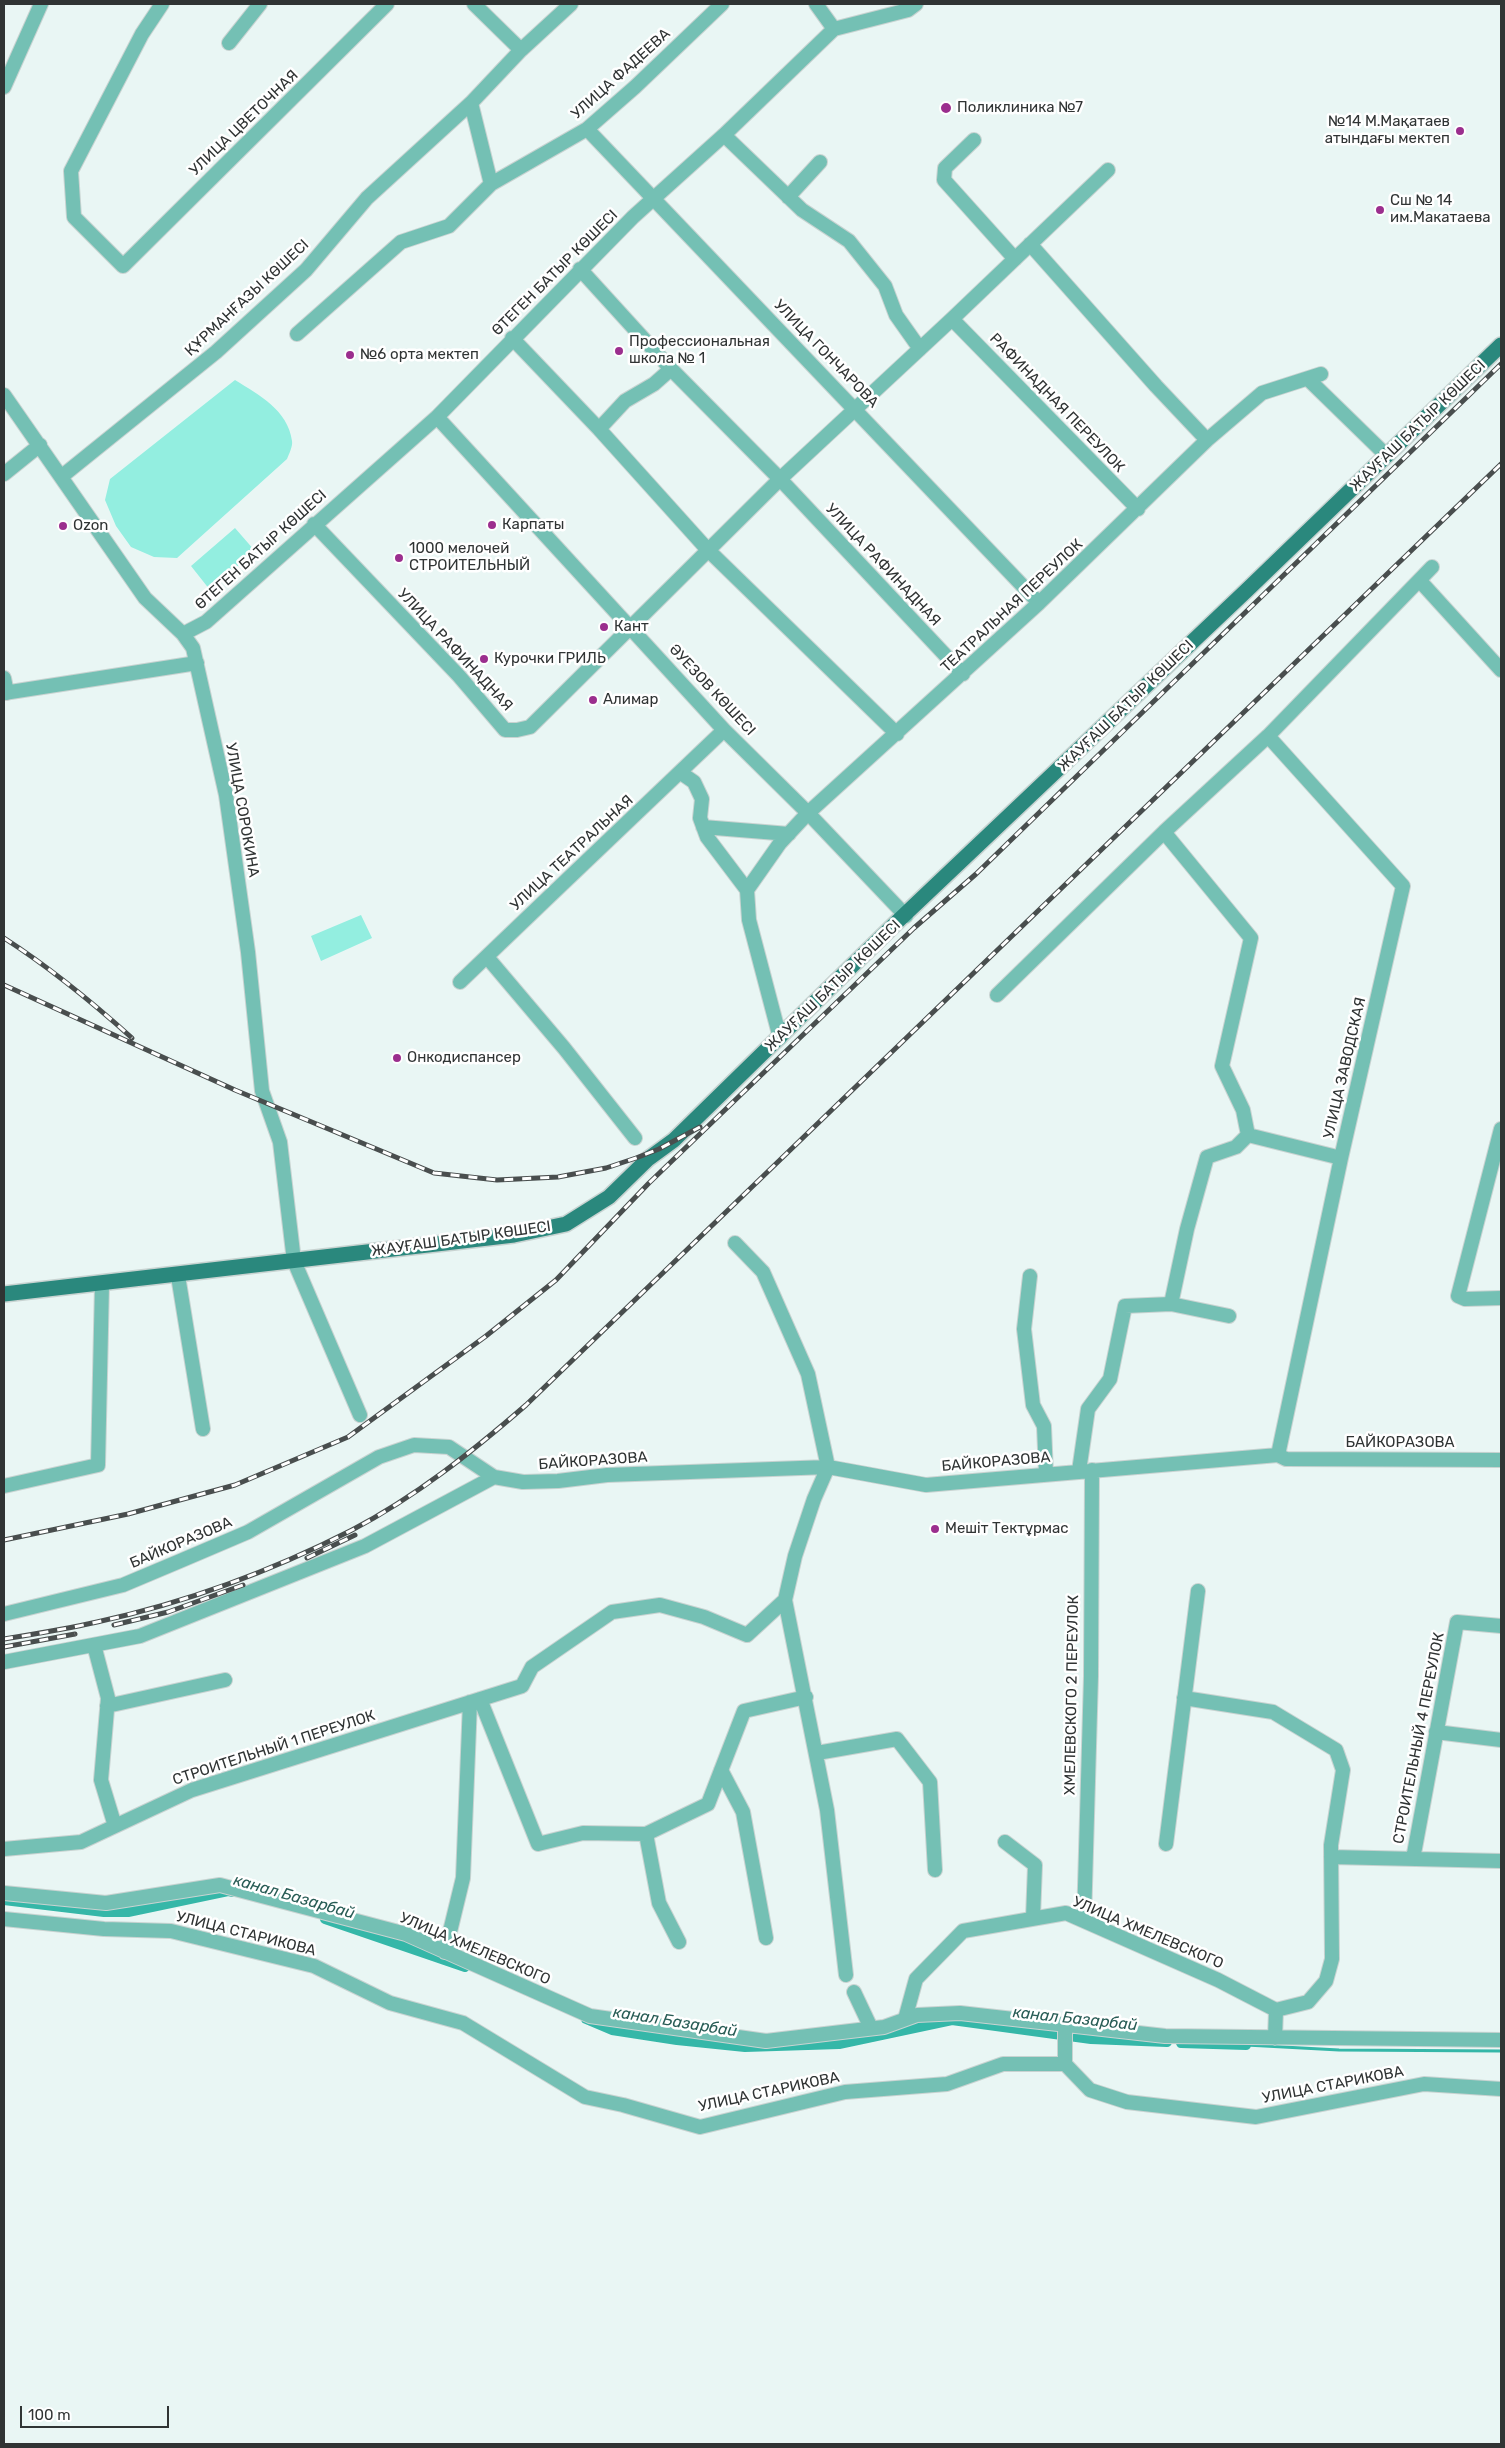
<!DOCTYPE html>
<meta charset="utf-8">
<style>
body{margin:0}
#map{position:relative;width:1505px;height:2448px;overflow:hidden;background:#e9f6f4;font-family:Rubik,sans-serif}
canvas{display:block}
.frame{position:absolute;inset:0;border:5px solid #303434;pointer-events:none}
.scale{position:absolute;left:20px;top:2406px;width:149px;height:22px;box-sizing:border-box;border:2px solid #303434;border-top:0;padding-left:6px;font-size:15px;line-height:18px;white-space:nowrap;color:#303434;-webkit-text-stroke:4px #fff;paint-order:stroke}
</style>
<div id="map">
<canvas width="1505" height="2448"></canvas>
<div class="frame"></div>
<div class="scale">100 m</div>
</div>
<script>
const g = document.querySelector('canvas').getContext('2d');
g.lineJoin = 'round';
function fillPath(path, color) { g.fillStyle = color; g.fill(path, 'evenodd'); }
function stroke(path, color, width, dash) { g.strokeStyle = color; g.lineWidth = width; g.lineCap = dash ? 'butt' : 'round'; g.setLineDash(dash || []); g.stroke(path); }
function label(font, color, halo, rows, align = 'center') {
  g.font = font + ' Rubik,sans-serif'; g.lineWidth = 5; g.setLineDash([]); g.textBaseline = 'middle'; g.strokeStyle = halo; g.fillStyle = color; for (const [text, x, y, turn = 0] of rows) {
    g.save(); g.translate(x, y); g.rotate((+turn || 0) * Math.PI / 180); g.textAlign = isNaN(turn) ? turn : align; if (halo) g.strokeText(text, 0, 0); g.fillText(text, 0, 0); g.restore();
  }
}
fillPath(new Path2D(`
 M235,380C259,395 288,410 292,441C293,446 289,454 287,459L177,558L154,557L131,547L116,526L105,500L110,479Z
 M235,528L255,551L210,590L191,566Z
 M361,915L372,938L321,961L311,936Z`), '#93eee0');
stroke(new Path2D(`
 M1246,2045L1339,2050L1501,2051`), '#35b7a8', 3);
stroke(new Path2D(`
 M4,1900L104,1912H128L228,1891L232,1892
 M325,1919L465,1967
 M586,2019L612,2030L677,2040L745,2047L839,2044L952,2020L1091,2039L1167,2042
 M1181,2043L1246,2045`), '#35b7a8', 10);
const minor = new Path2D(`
 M162,4L142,34L71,171L74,217L123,266L387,4
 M474,4L521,50
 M816,4L834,29
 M229,43L260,4
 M4,87L41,4
 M471,103L491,184
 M587,129L1039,603
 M724,135L802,210L849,241L885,286L896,315L920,349
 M974,140L945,168L944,180L1015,259
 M788,197L820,162
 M1030,244L1156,386L1207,440
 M580,269L671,369L780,479L963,674
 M952,319L1138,509
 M297,334L401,242L449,226L491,184L587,129L635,87L722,4
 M512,338L599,429L707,549L897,734
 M1308,379L1387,456
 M4,395L145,598L183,634L193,648L226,795L248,952L262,1091L280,1142L294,1261L360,1415
 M437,417L724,730L808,813L906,916
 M599,429L625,401L654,384L671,369
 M4,474L40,445
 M61,477L216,352L306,270L367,198L471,103L521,50L571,4
 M314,524L459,676L505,730H517L530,727L780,479L952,319L1108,170
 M1420,581L1501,670
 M183,634L206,622L437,417L633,217L724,135L834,29L908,10L916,4
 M4,678L7,693
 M4,693L197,663
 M1268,736L1403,886L1341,1158L1278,1455
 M681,773L694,782L702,799L700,818L707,837L747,890L749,920L780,1038
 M703,827L789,834
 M747,890L780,843L808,813L1039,603L1207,440L1262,393L1321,374
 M487,957L564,1048L635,1138
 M460,982C548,898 636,813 724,730
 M997,995L1164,832L1268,736L1432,567
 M1501,1129L1458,1296L1465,1299L1501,1298
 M1248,1135L1341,1158
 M735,1243L763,1272L808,1374L828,1467L814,1499L795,1556L785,1600L827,1810L846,1975
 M178,1276L203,1429
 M1030,1276L1024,1329L1033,1405L1044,1426L1046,1474
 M1171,1304L1229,1316
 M1079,1471L1088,1409L1110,1379L1125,1306L1171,1304L1187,1229L1207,1157L1236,1147L1248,1135L1243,1110L1222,1066L1251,938L1164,832
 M4,1486L98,1465L102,1284
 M4,1614L123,1585L180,1561L248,1532L379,1457L414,1445L449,1447L494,1477L523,1482L558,1481L607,1475L828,1467L926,1485L1278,1455L1286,1459L1501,1460
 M94,1645L108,1698L101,1780L115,1826
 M4,1662L140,1636L365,1546L494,1477
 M1184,1698L1273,1712L1336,1750L1343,1770L1331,1845L1332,1959L1326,1981L1308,2002L1276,2010
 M480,1699L538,1844L583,1833L646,1834L708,1804L744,1711L806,1697
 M107,1706L225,1680
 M1436,1732L1501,1740
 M817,1753L897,1739L930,1782L935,1870
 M721,1770L743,1812L766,1938
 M646,1834L659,1903L679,1942
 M1005,1842L1035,1865L1033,1918
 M1166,1844L1198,1591
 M4,1849L81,1842L192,1790L522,1686L532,1667L612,1612L660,1605L704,1617L747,1635L785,1600
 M1331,1857L1501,1861
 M1413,1859L1457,1622L1501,1626
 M4,1893L106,1903L220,1885L406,1934L590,2016L766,2041L884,2027L917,2015L960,2013L1165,2036L1501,2040
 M4,1919L104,1929L171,1931L314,1966L390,2003L463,2023L585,2097L623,2105L700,2127L845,2092L947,2084L1003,2064H1065L1090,2090L1127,2102L1256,2117L1424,2084L1501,2089
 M1084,1921L1091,1676L1092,1470
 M445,1952L463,1878L470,1702
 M854,1992L871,2028
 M905,2019L916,1979L963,1931L1066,1913L1218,1980L1276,2010L1275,2038
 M1065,2064V2025`);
const major = new Path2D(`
 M4,1294L514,1235L566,1224L609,1197L648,1159L674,1140L900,919L1247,590L1501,345`);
stroke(minor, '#c8d3d1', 16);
stroke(major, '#c8d3d1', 18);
stroke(minor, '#74c0b4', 14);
stroke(major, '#2a887d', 15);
const rail = new Path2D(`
 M4,938C49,967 92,1002 132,1038
 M4,985L235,1090L434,1173L497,1180L558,1177L606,1168L636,1158L659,1149L700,1127
 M4,1540L128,1514L235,1485L348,1437L486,1336L556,1280L649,1183L914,928L976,874L1501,364
 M307,1558L355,1535
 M114,1625L168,1612L243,1585
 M4,1639C35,1634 66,1629 97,1622C184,1603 272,1571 352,1530C415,1497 472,1452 526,1405L1501,464
 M4,1647L75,1634`);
stroke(rail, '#494e4e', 5);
stroke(rail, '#fff', 3, [9]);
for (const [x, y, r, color] of [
 [946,108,6,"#9b2e8e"],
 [1460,131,5,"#9b2e8e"],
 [1380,210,5,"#9b2e8e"],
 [619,351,5,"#9b2e8e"],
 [350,355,5,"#9b2e8e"],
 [492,525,5,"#9b2e8e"],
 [63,526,5,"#9b2e8e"],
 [399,558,5,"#9b2e8e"],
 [604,627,5,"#9b2e8e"],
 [484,659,5,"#9b2e8e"],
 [593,700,5,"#9b2e8e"],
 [397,1058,5,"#9b2e8e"],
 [935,1529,5,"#9b2e8e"]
]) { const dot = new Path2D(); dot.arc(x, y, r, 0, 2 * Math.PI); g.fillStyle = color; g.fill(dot); stroke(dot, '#fff', 2); }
label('15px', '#303434', '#fff', [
 ["УЛИЦА ФАДЕЕВА",621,74,-42],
 ["УЛИЦА ЦВЕТОЧНАЯ",244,123,-44],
 ["ӨТЕГЕН БАТЫР КӨШЕСІ",555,273,-45],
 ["ҚҰРМАНҒАЗЫ КӨШЕСІ",247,298,-43],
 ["УЛИЦА ГОНЧАРОВА",826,354,46],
 ["РАФИНАДНАЯ ПЕРЕУЛОК",1057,403,46],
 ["ЖАУҒАШ БАТЫР КӨШЕСІ",1418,426,-44],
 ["ӨТЕГЕН БАТЫР КӨШЕСІ",261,550,-42],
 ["УЛИЦА РАФИНАДНАЯ",883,565,47],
 ["ТЕАТРАЛЬНАЯ ПЕРЕУЛОК",1012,606,-43],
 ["УЛИЦА РАФИНАДНАЯ",455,650,47],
 ["ӘУЕЗОВ КӨШЕСІ",712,690,47],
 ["ЖАУҒАШ БАТЫР КӨШЕСІ",1126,706,-44],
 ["УЛИЦА СОРОКИНА",242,810,80],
 ["УЛИЦА ТЕАТРАЛЬНАЯ",572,853,-43],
 ["ЖАУҒАШ БАТЫР КӨШЕСІ",833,986,-44],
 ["УЛИЦА ЗАВОДСКАЯ",1345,1068,-77],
 ["ЖАУҒАШ БАТЫР КӨШЕСІ",461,1239,-8],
 ["БАЙКОРАЗОВА",1400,1443],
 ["БАЙКОРАЗОВА",593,1461,-4],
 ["БАЙКОРАЗОВА",996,1462,-5],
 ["БАЙКОРАЗОВА",181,1543,-23],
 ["ХМЕЛЕВСКОГО 2 ПЕРЕУЛОК",1072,1695,-89],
 ["СТРОИТЕЛЬНЫЙ 4 ПЕРЕУЛОК",1419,1738,-79],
 ["СТРОИТЕЛЬНЫЙ 1 ПЕРЕУЛОК",274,1748,-18],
 ["УЛИЦА ХМЕЛЕВСКОГО",1148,1933,23],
 ["УЛИЦА СТАРИКОВА",246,1934,14],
 ["УЛИЦА ХМЕЛЕВСКОГО",475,1949,23],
 ["УЛИЦА СТАРИКОВА",1333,2085,-11],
 ["УЛИЦА СТАРИКОВА",769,2092,-12]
]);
label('15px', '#303434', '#fff', [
 ["Поликлиника №7",957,108],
 ["№14 М.Мақатаев",1450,122,"right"],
 ["атындағы мектеп",1450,139,"right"],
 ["Сш № 14",1390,201],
 ["им.Макатаева",1390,218],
 ["Профессиональная",629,342],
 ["школа № 1",629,359],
 ["№6 орта мектеп",360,355],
 ["Карпаты",502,525],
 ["Ozon",73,526],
 ["1000 мелочей",409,549],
 ["СТРОИТЕЛЬНЫЙ",409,566],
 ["Кант",614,627],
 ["Курочки ГРИЛЬ",494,659],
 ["Алимар",603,700],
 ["Онкодиспансер",407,1058],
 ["Мешіт Тектұрмас",945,1529]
], 'left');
label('italic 16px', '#285c55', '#fff', [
 ["канал Базарбай",294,1897,16],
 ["канал Базарбай",1075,2019,6],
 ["канал Базарбай",675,2022,9]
]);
</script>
